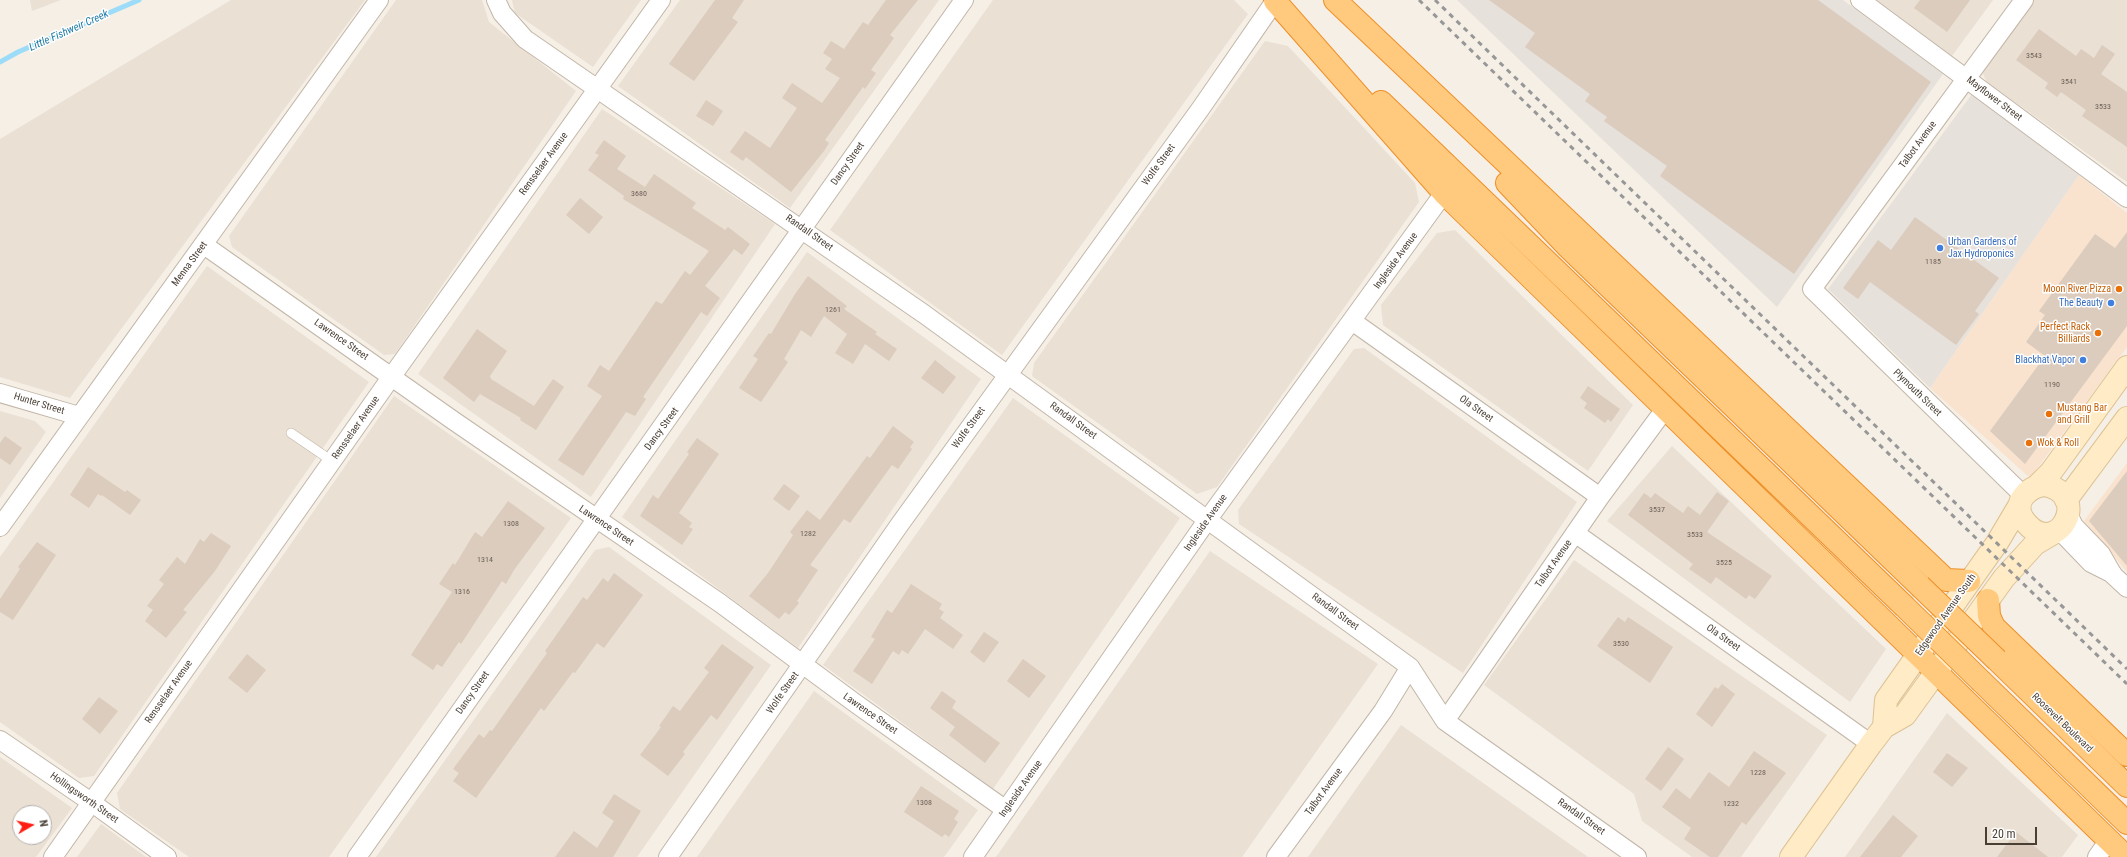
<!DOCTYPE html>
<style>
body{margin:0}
#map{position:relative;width:2127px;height:857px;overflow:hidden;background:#f5efe6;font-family:"Roboto Condensed",sans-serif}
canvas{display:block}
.north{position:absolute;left:12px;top:805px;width:40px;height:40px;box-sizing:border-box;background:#fff;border:1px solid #b6b2ae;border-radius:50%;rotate:81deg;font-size:11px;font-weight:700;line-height:16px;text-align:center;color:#493f35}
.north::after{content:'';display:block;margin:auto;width:14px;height:18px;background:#ff1e13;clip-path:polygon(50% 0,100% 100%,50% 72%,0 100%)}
.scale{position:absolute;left:1985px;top:827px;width:52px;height:18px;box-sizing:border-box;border:2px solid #493f35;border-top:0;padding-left:5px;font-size:12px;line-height:14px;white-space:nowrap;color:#493f35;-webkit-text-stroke:3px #fff;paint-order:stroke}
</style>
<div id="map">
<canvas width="2127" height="857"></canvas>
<div class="north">N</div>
<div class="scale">20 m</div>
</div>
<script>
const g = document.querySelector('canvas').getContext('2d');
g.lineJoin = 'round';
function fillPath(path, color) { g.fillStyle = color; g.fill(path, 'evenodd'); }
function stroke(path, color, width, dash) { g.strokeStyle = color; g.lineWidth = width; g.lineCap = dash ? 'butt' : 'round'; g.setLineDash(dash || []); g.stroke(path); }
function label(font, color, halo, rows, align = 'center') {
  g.font = font + ' "Roboto Condensed",sans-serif'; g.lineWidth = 3; g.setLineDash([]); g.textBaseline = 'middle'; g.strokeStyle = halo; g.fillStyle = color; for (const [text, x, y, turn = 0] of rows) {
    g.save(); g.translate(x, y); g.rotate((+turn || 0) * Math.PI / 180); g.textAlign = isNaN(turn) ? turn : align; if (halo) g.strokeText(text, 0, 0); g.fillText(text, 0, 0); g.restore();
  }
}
fillPath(new Path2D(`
 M30,0H61L32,11Z
 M231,0H365L70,398L0,377V139Z
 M396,0H482L489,22L576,91L395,354L384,355L232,247L229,236Z
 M512,0H641L593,67L515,13Z
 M680,0H939L790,208L618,86Z
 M993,0H1234L1248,14L1002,355L830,230Z
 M1877,0H1993L1952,56Z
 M2034,0H2127V182L1987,82L1983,74L1987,62Z
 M1265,41L1288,46L1415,183L1419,202L1217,487L1197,494L1032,376L1034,363Z
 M602,109L775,224L591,497L418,374Z
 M1455,230L1633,405L1588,471L1383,325L1381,305L1437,233Z
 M807,252L981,379L798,648L622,517Z
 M207,266L369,382L94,776L79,778L0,722V557Z
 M1364,348L1577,502L1463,673L1239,524L1238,510L1354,349Z
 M394,396L571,518L329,857H189L120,809L117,793Z
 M1013,398L1180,518L993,789L823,665Z
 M0,411L35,421L46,432L0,498Z
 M1672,446L1886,649L1850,702L1607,521Z
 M609,547L771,665L637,857H376L595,550Z
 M1210,551L1378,664L1242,857H996Z
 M1574,560L1827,735L1741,857H1692L1642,821L1634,794L1484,685Z
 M814,691L978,810L944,857H697Z
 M1947,713L2078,835L2062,857H1845Z
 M1401,725L1588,857H1308Z
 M0,757L72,808L36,857H0ZM20,813H44V837H20Z
 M101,824L146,857H77Z`), '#eae0d4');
fillPath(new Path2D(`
 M2079,175L2127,213V347L2030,478L1930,388Z
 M2127,463V572L2084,521Z`), '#f9e3cf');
fillPath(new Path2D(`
 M1457,0H1843L1943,74L1777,307Z
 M1972,94L2079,175L1930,388L1828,289Z`), '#e7e1db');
stroke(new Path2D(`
 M0,62L18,52L139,0`), '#9ddcf8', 5);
fillPath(new Path2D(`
 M715,0H744L732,18L738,22L694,81L669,64Z
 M886,0H918L890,35L894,38L871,70L876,73L865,89L863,87L825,140L829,143L824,151L791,192L746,157L743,161L730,152L745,131L770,148L797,108L782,98L792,83L822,103L840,78L825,69L832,59L823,53L831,41L844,49L863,22L868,25Z
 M1489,0H1818L1931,82L1794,274L1660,176L1667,166L1604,121L1607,117L1585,101L1590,94L1525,47L1535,33Z
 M1920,0H1970L1947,32L1914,8Z
 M2039,29L2076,56L2081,49L2094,58L2102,45L2115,54L2101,74L2127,92V147L2082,116L2086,110L2061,92L2057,97L2045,88L2048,83L2016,60Z
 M706,100L723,111L713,126L696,116Z
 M604,140L626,156L617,169L645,187L654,174L696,203L692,208L725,230L728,227L750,244L742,255L734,249L705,286L720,298L707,316L701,312L643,397L646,399L635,416L626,412L583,476L558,460L602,396L587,386L600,365L609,371L656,301L662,304L685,271L690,275L709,251L623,199L624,196L588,170L599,155L595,153Z
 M580,198L603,217L589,234L566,215Z
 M1915,217L1999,278L1975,311L1979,314L1956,345L1870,282L1858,299L1843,288L1878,240L1891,250Z
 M2127,232V326L2025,464L1990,431L2045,356L2026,342L2045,315L2039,311L2095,234L2115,248Z
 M808,276L847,306L844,309L877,332L875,334L897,349L889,361L865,344L853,364L835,353L847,334L824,316L811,337L801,330L784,359L788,362L761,402L739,388L758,359L753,356L769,333L771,334L795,294Z
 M477,329L507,351L490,376L491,379L534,406L553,379L564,387L536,430L520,420L521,418L480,394L474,402L443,378Z
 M935,360L956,377L943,394L921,378Z
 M1588,386L1620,409L1611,422L1608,419L1605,423L1584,408L1587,403L1580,398Z
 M893,426L914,442L910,447L912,449L898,469L892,465L850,523L844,519L810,565L818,570L797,601L799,603L789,615L785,612L779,619L749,596L768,573L793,535L790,532L807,510L820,520L867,456L870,458Z
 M5,436L22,448L10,465L0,458V443Z
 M697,438L719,454L679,513L692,523L689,527L693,529L682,545L640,516L653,495L658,499L689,454L687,452Z
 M88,467L125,492L127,490L141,500L130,515L102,495L101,496L98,494L89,508L70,495Z
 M2127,471V566L2089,521Z
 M784,484L800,496L789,511L773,499Z
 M1717,492L1729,501L1707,532L1772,576L1755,599L1749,595L1746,599L1716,577L1711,584L1689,569L1693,564L1628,515L1644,493L1651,498L1655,493L1683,513L1688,506L1700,515Z
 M508,501L545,528L514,570L506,584L502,581L461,644L459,642L442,667L437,664L433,670L411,655L452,592L439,584L453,563L455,565L475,532L482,537Z
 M211,533L231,546L215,571L183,610L187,612L166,638L145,621L153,610L147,606L164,584L159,580L177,557L185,564L200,539L204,542Z
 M37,542L56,555L13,620L0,612V599L20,569L18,567Z
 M614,573L643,595L604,648L597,643L575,673L573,672L544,711L541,708L476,798L453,781L459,773L453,769L479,734L484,738L490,730L492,731L547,653L545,651L583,597L587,600L603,578L608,582Z
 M911,584L942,604L939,609L944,612L940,618L963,635L953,649L925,629L908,654L902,650L899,655L893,651L872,684L853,671L875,639L871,637L887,610L892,613Z
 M1618,617L1625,622L1628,617L1673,647L1650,683L1597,646Z
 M984,632L999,642L984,663L970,652Z
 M722,644L754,667L717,720L711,715L683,752L685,754L668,776L640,755L661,727L659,726L673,706L680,711L709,672L704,668Z
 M247,654L266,670L247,693L228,678Z
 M1023,659L1046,676L1029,698L1007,681Z
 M1722,684L1735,694L1712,727L1696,714L1715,687L1718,689Z
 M942,691L956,701L952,708L1000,743L985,763L949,735L955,727L930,708Z
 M99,697L118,711L100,734L82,719Z
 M1668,747L1684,759L1661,791L1645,779Z
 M1754,751L1786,773L1746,825L1742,822L1718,857H1710L1684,839L1691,828L1662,807L1676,788L1690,799L1709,772L1729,787Z
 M1947,753L1968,768L1952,787L1933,772Z
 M921,786L959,811L954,819L958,822L949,837L945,834L942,837L904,812Z
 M614,794L641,811L613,857H555L574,831L597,848L614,821L602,813Z
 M1893,815L1918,836L1901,857H1860Z
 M2016,832L2048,857H1997Z`), '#dbccbe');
const service = new Path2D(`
 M291,433L332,461`);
const minor = new Path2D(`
 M496,0L502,13L525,39L924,314L1410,667L1445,721L1637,857
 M1860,0L2127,198
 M204,245L454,421L720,603L855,703L1006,810
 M1352,321L1600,497
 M0,393L79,416
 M2023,495L1812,289L2024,0
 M2068,514L2074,526L2101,554L2113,575L2127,588
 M0,527L379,0
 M2057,531L2065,536L2091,563L2113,574
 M1575,533L1871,744
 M1445,721L1600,497L1665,409
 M0,740L91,802L167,857
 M53,857L392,376L661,0
 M357,857L964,0
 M668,857L900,524L1201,108L1275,1
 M973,857L1208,519L1444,193
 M1276,857L1383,711L1410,667
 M2097,857L2109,840`);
const secondary = new Path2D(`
 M2044,485C2095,494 2055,564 2023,519C2012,502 2028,487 2044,485Z
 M2037,486L2051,472L2127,367
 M2066,500L2127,418
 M1884,727L1886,700L1997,543L2019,506
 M1791,857L1871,744L1884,727L1905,715L2004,578L2035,544L2052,534`);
const trunk = new Path2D(`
 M1335,0L1946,580L1969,581
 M1275,1L1444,193L2126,857
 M1381,102L1903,605
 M1507,183L1566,245L1920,586
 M1988,600L1989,616L1994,627L2127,755
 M1997,660L2127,786
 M1982,682L2127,823`);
stroke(service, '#c2b6a8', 10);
stroke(minor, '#c2b6a8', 20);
stroke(secondary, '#ddc293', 24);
stroke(trunk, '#ee9028', 24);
stroke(service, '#fff', 9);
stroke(minor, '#fff', 18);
stroke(secondary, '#ffebc6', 22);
stroke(trunk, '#ffc97e', 22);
stroke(new Path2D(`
 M1419,0L2127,684
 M1435,0L2127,669`), '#979797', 3, [5, 5]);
const trunkBridge = new Path2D(`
 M1920,586L1997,660
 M1903,605L1982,682`);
stroke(trunkBridge, '#ee9028', 24, []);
stroke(trunkBridge, '#ffc97e', 22);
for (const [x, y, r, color] of [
 [1940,248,4,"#3f7fe0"],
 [2119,289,4,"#e8710a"],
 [2111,303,4,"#3f7fe0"],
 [2098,333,4,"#e8710a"],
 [2083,360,4,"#3f7fe0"],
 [2049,414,4,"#e8710a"],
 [2029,443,4,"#e8710a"]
]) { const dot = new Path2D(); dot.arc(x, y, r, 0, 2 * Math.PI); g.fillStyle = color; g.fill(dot); stroke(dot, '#fff', 1.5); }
label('8px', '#6e6257', null, [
 ["3543",2034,56],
 ["3541",2069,82],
 ["3533",2103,107],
 ["3680",639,194],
 ["1185",1933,262],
 ["1261",833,310],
 ["1190",2052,385],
 ["3537",1657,510],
 ["1308",511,524],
 ["1282",808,534],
 ["3533",1695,535],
 ["1314",485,560],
 ["3525",1724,563],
 ["1316",462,592],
 ["3530",1621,644],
 ["1228",1758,773],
 ["1308",924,803],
 ["1232",1731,804]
]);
label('10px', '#493f35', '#fff', [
 ["Mayflower Street",1994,99,37],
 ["Talbot Avenue",1918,145,-54],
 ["Rensselaer Avenue",544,164,-54],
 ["Dancy Street",848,164,-55],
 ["Wolfe Street",1159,165,-54],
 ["Randall Street",809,233,35],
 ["Ingleside Avenue",1396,261,-54],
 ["Menna Street",190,264,-54],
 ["Lawrence Street",341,340,35],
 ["Plymouth Street",1917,393,44],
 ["Hunter Street",39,404,17],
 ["Ola Street",1476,409,35],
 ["Randall Street",1073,421,36],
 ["Rensselaer Avenue",356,428,-55],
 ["Wolfe Street",969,428,-54],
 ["Dancy Street",662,429,-54],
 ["Ingleside Avenue",1206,523,-55],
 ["Lawrence Street",606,526,34],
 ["Talbot Avenue",1554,564,-55],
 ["Randall Street",1335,612,36],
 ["Edgewood Avenue South",1946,615,-55],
 ["Ola Street",1723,638,35],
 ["Rensselaer Avenue",169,692,-55],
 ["Dancy Street",473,693,-55],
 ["Wolfe Street",783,693,-55],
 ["Lawrence Street",870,714,35],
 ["Roosevelt Boulevard",2062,723,44],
 ["Ingleside Avenue",1021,789,-55],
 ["Talbot Avenue",1324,792,-54],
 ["Hollingsworth Street",84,798,35],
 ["Randall Street",1581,817,35]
]);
label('10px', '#366cbe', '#fff', [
 ["Urban Gardens of",1948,242,"left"],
 ["Jax Hydroponics",1948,254,"left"],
 ["The Beauty",2103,303],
 ["Blackhat Vapor",2075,360]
], 'right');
label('10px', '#c56008', '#fff', [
 ["Moon River Pizza",2111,289],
 ["Perfect Rack",2090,327],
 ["Billiards",2090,339],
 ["Mustang Bar",2057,408,"left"],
 ["and Grill",2057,420,"left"],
 ["Wok & Roll",2037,443,"left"]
], 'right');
label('italic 11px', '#1f7ba7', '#fff', [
 ["Little Fishweir Creek",69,31,-24]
]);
</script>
